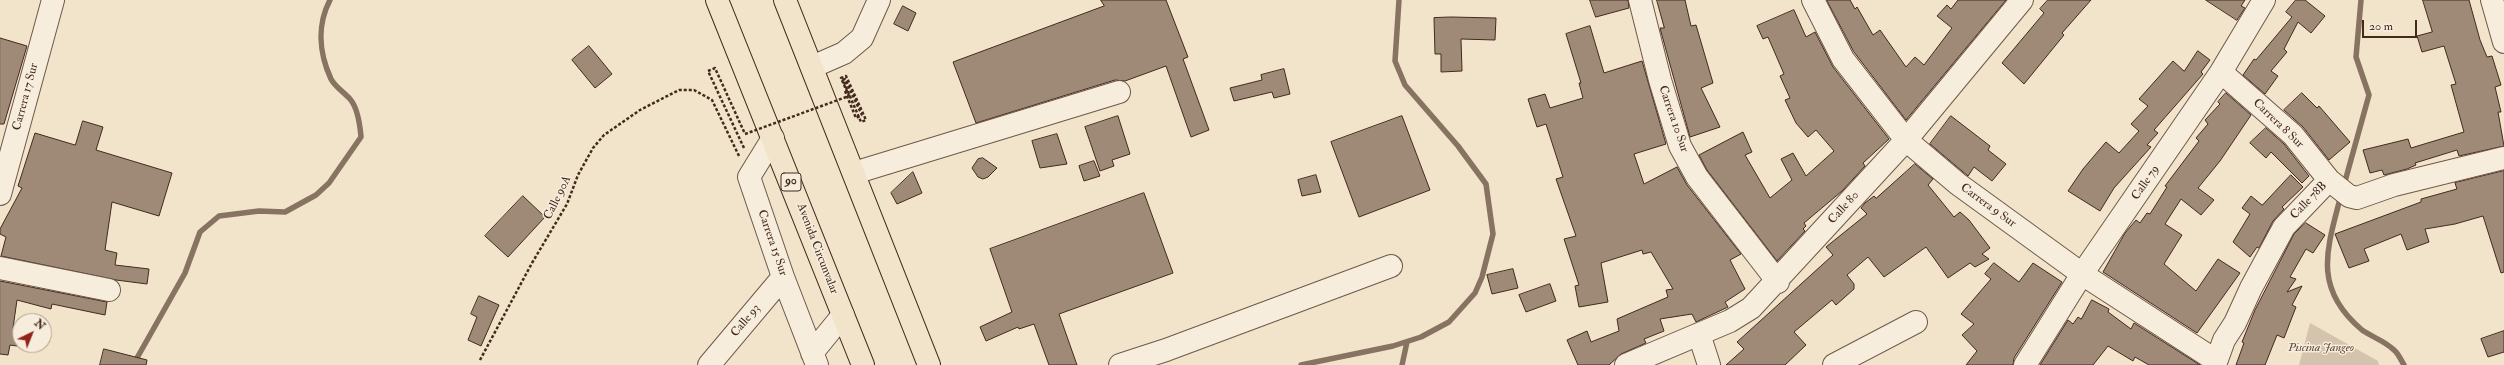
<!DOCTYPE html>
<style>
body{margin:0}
#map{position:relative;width:2504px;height:365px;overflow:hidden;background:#f2e3cb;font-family:"IM FELL Double Pica",serif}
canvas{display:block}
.north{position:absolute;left:12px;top:313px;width:40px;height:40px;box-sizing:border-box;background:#f7eddd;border:1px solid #af9f90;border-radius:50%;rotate:43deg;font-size:11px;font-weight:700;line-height:16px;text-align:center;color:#432a1d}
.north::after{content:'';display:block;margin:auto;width:14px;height:18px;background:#8f2418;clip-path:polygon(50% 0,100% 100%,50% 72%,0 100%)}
.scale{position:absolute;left:2362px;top:20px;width:55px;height:18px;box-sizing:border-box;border:2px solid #432a1d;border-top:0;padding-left:5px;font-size:12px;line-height:14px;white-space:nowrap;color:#432a1d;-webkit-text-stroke:3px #f7eddd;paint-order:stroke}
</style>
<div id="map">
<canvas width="2504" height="365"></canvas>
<div class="north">N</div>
<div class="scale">20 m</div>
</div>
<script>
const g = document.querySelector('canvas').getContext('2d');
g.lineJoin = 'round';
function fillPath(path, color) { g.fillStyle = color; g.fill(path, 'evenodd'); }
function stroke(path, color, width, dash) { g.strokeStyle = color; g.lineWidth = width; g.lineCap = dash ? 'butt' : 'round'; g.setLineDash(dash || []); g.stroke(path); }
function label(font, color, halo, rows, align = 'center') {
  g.font = font + ' "IM FELL Double Pica",serif'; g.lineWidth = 3; g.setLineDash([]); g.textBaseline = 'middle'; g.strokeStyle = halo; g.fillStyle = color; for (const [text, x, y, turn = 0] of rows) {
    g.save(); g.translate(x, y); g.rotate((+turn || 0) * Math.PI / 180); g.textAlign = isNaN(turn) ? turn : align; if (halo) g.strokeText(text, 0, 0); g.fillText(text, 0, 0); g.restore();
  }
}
fillPath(new Path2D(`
 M2310,323L2378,361L2379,365H2299Z`), '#d4c4ad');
stroke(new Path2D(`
 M2344,185L2369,95L2356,57L2361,0
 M2341,195C2327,249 2312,288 2362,330C2372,337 2385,341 2394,350C2398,353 2401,360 2404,365
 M133,365L185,273L200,232L219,216L259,211L285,212L316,195L329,183L361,137C360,125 358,108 350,99C345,93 335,87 331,79C319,53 317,25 330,0
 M1301,365L1393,346L1421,337L1449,322L1475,293L1482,277L1493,234L1486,184L1458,146L1405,85L1395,61L1399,0
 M1402,365L1407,342`), '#887362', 5.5);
const building = new Path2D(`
 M1101,0H1166L1188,57L1183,59L1209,130L1191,137L1166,66L1125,81L1115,80L976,123L953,62L1104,6Z
 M1590,0H1628L1629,8L1596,17Z
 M1657,0H1685L1691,26L1696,25L1713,83L1701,88L1720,127L1690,137L1660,28H1664Z
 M1827,0H1850L1855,9L1857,7L1873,35L1880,30L1906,67L1915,57L1924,65L1952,28L1937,16L1947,5L1951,9L1958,0H2006L1906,120L1854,52Z
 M2048,0H2091L2062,33L2064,35L2024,84L2002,63L2044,13L2040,9Z
 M2206,0H2245L2241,6L2245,8L2237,20Z
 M2296,0H2305L2325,16L2311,33L2298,22L2284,49L2287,52L2271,71L2278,76L2265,94L2243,75L2254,59L2256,60L2292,17L2286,12Z
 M2423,0H2469L2480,40L2487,57L2492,56L2501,85L2495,87L2501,112H2498L2504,146L2459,156L2457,150L2415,163L2416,165L2407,169L2384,175L2382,170L2370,173L2363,150L2408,139L2411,148L2464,132L2451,85L2456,84L2444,46L2422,52L2417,36L2432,32Z
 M903,6L916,13L908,31L894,24Z
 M1794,10L1806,37L1815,32L1833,67L1889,139L1863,163L1865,166L1842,191L1804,223L1806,226L1803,229L1805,231L1777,261L1707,170L1699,155L1743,132L1752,152L1745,155L1770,198L1792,180L1781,159L1793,153L1806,176L1834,151L1816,130L1808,137L1796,123L1785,100L1790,98L1780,76L1784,74L1768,37L1763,39L1757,26Z
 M1451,17L1496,18L1495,40L1461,39L1462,71L1441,72V54H1435L1434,18Z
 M1590,26L1604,73L1642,61L1666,144L1634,154L1644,184L1677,167L1687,185L1741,254L1730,260L1745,289L1725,302L1728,307L1696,322L1692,314L1660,319L1664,331L1644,339L1646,343L1621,354L1609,365H1578L1567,340L1587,331L1591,342L1619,331L1617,319L1668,297L1666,290L1673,289L1651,252L1643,254L1642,250L1601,263L1608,302L1579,307L1575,286L1579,285L1564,239L1576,236L1556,179L1563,177L1546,124L1537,127L1528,99L1545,94L1550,108L1583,98L1579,83H1581L1566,34Z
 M0,38L27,46L4,124H0Z
 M589,46L612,74L595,88L572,60Z
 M2198,51L2210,60L2201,72L2203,74L2154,130L2158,133L2147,145L2151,147L2114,188L2100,211L2068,191L2083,169L2106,142L2119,153L2139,131L2131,124L2148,106L2139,99L2173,61L2184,71Z
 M1284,69L1290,94L1274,98L1272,92L1234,101L1230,88L1262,80L1261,75Z
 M2226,93L2251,115L2220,161L2198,188L2214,200L2201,215L2181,199L2165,224L2182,235L2164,264L2196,291L2218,259L2240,273L2197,333L2103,272L2125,233L2136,220L2140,223L2147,213L2150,214L2167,187L2165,186L2199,141L2196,138L2208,124L2205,120L2220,104L2218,102Z
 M2302,93L2317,108L2319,106L2350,142L2329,160L2303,127L2284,110Z
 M1118,116L1130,154L1112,160L1114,166L1100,171L1085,127Z
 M1402,116L1430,190L1359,217L1331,142Z
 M1951,116L1990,146L1988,150L2006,164L1992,181L1974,167L1968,176L1930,144Z
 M83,121L103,127L96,150L172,173L159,216L112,202L105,250L117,253L115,265L149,269L147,284L116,280L1,256L6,237L0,234V229L22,188L18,186L35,133L75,145Z
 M2266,128L2284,144L2309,176L2302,183L2271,152L2266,158L2250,143Z
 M1057,134L1067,164L1040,168L1032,141Z
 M983,158L997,168L988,177L983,179L978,177L972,168L978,159Z
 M1094,161L1100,176L1084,181L1079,166Z
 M1915,164L1933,179L1928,185L1954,217L1960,212L1969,220L1990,248L1982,254L1989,259L1975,267L1970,263L1948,278L1926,247L1884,277L1868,257L1847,275L1854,284V289L1836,305L1832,300L1794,332L1806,345L1785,365H1726L1744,349L1737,342L1833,255L1826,247L1867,214L1861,208L1865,203L1874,196L1876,198Z
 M2504,171V272L2501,273L2483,216L2455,224L2425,229L2429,242L2407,250L2401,234L2364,249L2369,261L2349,268L2335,234L2421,202V199L2457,189L2455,183Z
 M913,172L922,193L897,204L891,193Z
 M1316,175L1321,192L1302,196L1298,180Z
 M2291,175L2303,187L2282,207L2284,209L2273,221L2259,248L2257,247L2250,257L2233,242L2250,214L2242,208L2251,196L2262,205Z
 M1144,193L1173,273L1059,314L1077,365H1049L1034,324L1019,329L1018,327L986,341L980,327L1012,312L990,249Z
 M523,196L545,217L508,257L485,236Z
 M2306,223L2325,235L2313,253L2306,249L2290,277L2296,279L2287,292L2302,286L2292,305L2296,307L2284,338L2277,335L2265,365H2236L2244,343L2242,342L2255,310L2294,234Z
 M1994,263L2019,282L2033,263L2062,282L2014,358L2013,365H1966L1977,351L1962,335L1974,324L1961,314L1991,279L1985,274Z
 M1513,269L1518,288L1492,294L1487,275Z
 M0,281L107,302L105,315L52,304L51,309L17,300L13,328L20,330L17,346L10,345L8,355L0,354Z
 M1550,284L1556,301L1526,312L1519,295Z
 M479,296L499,305L481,346L468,340L477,317L471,314Z
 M2092,300L2109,309L2108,312L2131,329L2134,323L2200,365H2149L2135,357L2133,361L2108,346L2093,365H2040L2068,320L2073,324L2078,317L2081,319Z
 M2504,331V352L2488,357L2481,339Z
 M104,349L147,360L146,365H100Z`);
fillPath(building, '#9e8a77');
stroke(building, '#432a1d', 1);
const minor = new Path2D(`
 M1640,0L1660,80L1680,146L1697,177L1778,282
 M1813,0L1843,59L1906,140L1958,184L2082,274L2215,360
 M2492,0L2504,42
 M812,67L844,53L862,38L879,0
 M2221,72L2293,135L2329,180L2349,196L2357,198L2394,185L2504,158
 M773,138L749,177L783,277L817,365
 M854,173L1119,92
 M0,194L53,0
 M0,268L109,290
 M1699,334L1709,365
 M812,353L843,315
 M709,365L783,277
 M1120,365L1166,350L1391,266
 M1626,365L1730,321L1751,308L1906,140L2022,0
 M1834,365L1916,322
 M2025,365L2082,274L2221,72L2264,0
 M2215,365L2224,340L2235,323L2251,288L2284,227L2329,180`);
const highway = new Path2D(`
 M717,0L863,365
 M785,0L929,365`);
stroke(minor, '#6f5848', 24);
stroke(highway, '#432a1d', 24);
stroke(new Path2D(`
 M845,91L856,118L862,115
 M744,148L708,71L715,68L745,134
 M480,360L532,263L567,204L578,175L593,148L604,135L640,110L679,90H694L712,100L739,156`), '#432a1d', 2.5, [3, 2]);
stroke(minor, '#f7eddd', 22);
stroke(highway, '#f2e3cb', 22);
stroke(new Path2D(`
 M745,134L849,96L841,78L846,76L866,120L861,122L843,80L845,79L862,115`), '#432a1d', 2.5, [3, 2]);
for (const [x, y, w] of [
 [791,182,20]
]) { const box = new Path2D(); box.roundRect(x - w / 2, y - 9, w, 18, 3); g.fillStyle = '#f7eddd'; g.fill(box); stroke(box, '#432a1d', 1); }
label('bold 11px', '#432a1d', null, [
 ["90",791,182]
]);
label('12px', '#432a1d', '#f7eddd', [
 ["Carrera 17 Sur",26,97,-75],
 ["Carrera 10 Sur",1673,119,71],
 ["Carrera 8 Sur",2278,124,44],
 ["Calle 79",2146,183,-55],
 ["Calle 90A",558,198,-64],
 ["Calle 78B",2309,201,-46],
 ["Carrera 9 Sur",1988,206,36],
 ["Calle 80",1844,208,-48],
 ["Carrera 15 Sur",772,243,71],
 ["Avenida Circunvalar",817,249,69],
 ["Calle 93",746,321,-50]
]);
label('italic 12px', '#60493a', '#f7eddd', [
 ["Piscina Jangeo",2321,348]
]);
</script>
